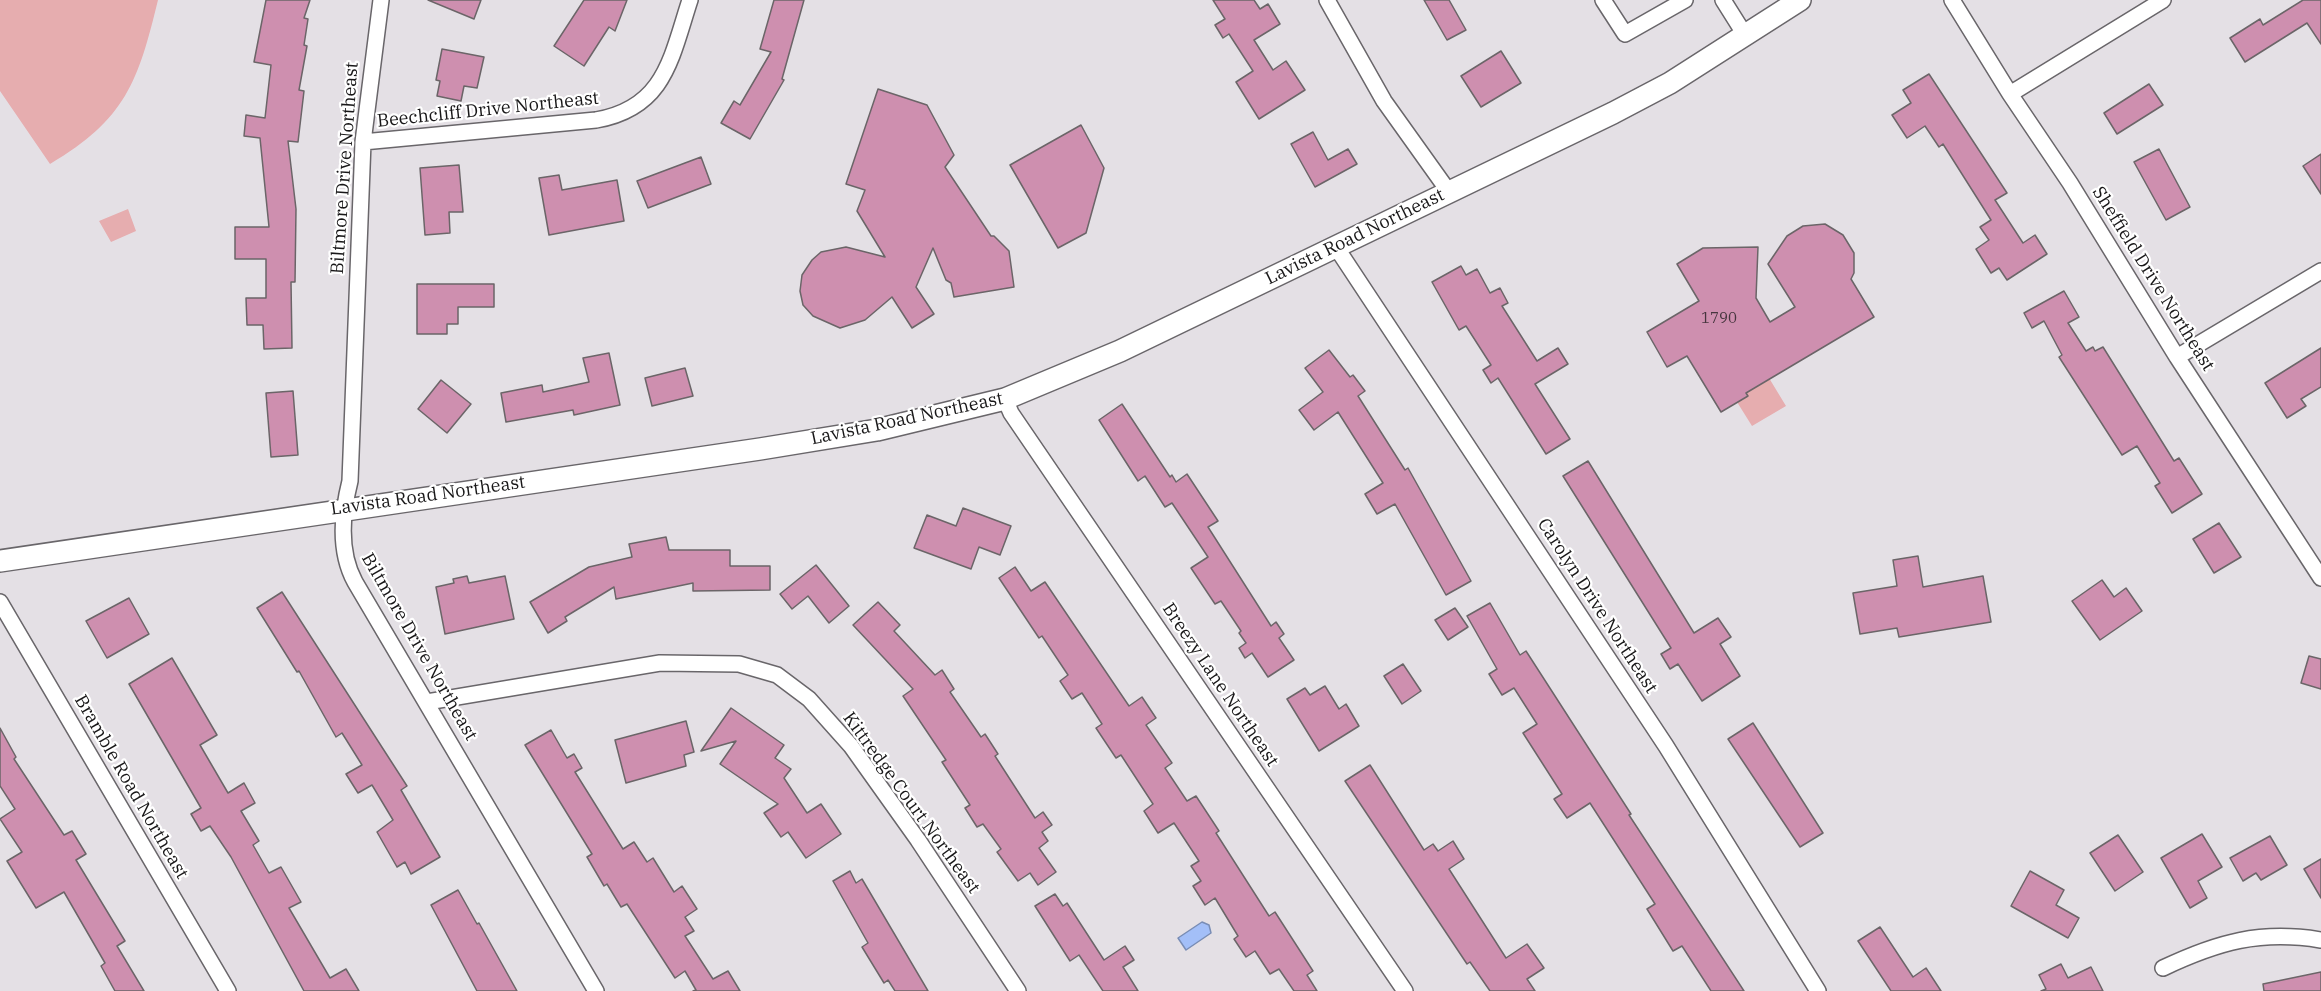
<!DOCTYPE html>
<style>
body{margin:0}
canvas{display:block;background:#e4e0e5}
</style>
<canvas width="2321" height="991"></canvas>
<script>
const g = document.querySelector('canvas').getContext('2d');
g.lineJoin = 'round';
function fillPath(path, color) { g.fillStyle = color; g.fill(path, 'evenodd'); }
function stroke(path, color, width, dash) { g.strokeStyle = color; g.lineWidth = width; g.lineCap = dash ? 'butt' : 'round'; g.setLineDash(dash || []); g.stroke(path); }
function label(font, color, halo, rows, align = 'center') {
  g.font = font + ' "IBM Plex Serif",serif'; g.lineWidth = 4.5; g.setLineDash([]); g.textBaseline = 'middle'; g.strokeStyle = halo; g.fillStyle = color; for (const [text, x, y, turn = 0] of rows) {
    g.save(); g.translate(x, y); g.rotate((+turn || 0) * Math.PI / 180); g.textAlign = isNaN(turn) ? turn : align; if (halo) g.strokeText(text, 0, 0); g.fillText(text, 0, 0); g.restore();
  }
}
fillPath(new Path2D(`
 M0,0H158C138,82 126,119 50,164L0,91Z
 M128,209L136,231L111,242L99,221Z
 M1769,378L1786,406L1752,426L1737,402L1741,385Z`), '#e6adaf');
const water = new Path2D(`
 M1202,922L1209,925L1211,933L1186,950L1178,938Z`);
fillPath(water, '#a3bff8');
stroke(water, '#798db5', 1.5);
const building = new Path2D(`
 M266,0H310L304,18L308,19L304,45L307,46L299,90L304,91L298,142L288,141L296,209L295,282H291L292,348L264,349L263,325H247L246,298H266V259H235V227H269L260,138L244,136L246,115L265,118L271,65L254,62Z
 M428,0H481L474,19Z
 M584,0H627L615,31L609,27L584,66L554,46Z
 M774,0H804L782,79L784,80L750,139L721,123L734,101L740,105L771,52L760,49Z
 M1213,0H1254L1260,9L1268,4L1280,24L1254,40L1273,70L1286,61L1305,90L1259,119L1236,82L1253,71L1229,34L1223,38L1215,25L1225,19Z
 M1424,0H1449L1466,30L1447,40Z
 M2303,0H2321V44L2307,23L2245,62L2230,38L2260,19L2263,25Z
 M442,49L484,57L477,88L464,86L461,101L437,96L440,81L436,80Z
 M1501,51L1521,83L1481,107L1461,76Z
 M1929,74L2007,193L1995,200L2023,243L2035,235L2047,254L2007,280L1999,268L1991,273L1976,249L1989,240L1980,227L1991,220L1943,144L1939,147L1925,126L1907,138L1892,115L1911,103L1903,90Z
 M2149,84L2163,105L2117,134L2104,113Z
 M878,89L927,105L954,155L945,167L991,236H994L1009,251L1014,287L954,297L951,283L946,280L933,248L916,287L934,314L912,328L892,297L865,320L840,328L813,316L803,305L800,291L802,275L812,260L821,252L846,247L885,257L857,211L865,190L846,184Z
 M1081,125L1104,168L1086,233L1058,248L1010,165Z
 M1313,132L1328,160L1348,149L1357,164L1315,187L1291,144Z
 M2159,149L2190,207L2166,220L2134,162Z
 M2321,154V194L2303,166Z
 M701,157L711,184L648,208L637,181Z
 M459,165L463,212H449L450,233L425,235L420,168Z
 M559,175L562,190L617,180L624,221L549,235L539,178Z
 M1825,224L1843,235L1854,253V273L1851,279L1874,317L1746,393L1748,396L1721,412L1687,356L1667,367L1647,332L1699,301L1677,264L1703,248L1758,247L1756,298L1770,322L1795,307L1768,264L1787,236L1803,226Z
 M1461,266L1466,275L1477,269L1490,293L1500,288L1508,303L1502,306L1537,361L1558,348L1568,364L1535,384L1570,439L1546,454L1498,378L1491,383L1483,370L1491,365L1466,326L1459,330L1432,282Z
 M417,284H494V307H458V324H447V334H417Z
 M2064,291L2079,317L2068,323L2086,351L2093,347L2095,351L2103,347L2174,461L2179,458L2202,494L2172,513L2155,486L2160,483L2137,446L2122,455L2059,357L2062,355L2044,321L2032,328L2024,313Z
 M2321,348V387L2301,399L2306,406L2287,418L2265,383Z
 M1329,350L1350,377L1353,375L1365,391L1358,396L1405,470L1408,468L1471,581L1446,595L1395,504L1377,514L1365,494L1383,483L1338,412L1314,430L1299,410L1323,392L1305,368Z
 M609,353L620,405L574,415L573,410L506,422L501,393L542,385L543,392L589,382L583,358Z
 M685,368L693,396L652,406L645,378Z
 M441,380L471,404L447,433L418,409Z
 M293,391L298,455L271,457L266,393Z
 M1122,404L1170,477L1172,475L1176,482L1187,474L1218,521L1208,527L1271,626L1276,622L1284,634L1279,638L1294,660L1268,677L1252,653L1245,658L1239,648L1246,643L1239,633L1241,631L1221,601L1215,604L1191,568L1208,557L1172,503L1165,507L1145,476L1138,481L1099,420Z
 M1588,461L1694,633L1718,618L1731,637L1720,644L1740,676L1702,701L1678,664L1670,669L1661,654L1671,648L1563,476Z
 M963,508L1011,526L1000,555L979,547L971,569L914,548L927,515L956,526Z
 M2219,523L2241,557L2214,573L2193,539Z
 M666,537L669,550H730V566H770V590L693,591V583L616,599L614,587L565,617L567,621L548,633L530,602L589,567L632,557L629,544Z
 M1918,556L1923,587L1983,576L1991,622L1899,637L1897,628L1860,634L1853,593L1897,586L1893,560Z
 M816,565L849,606L829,623L808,596L792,609L780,594Z
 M1015,567L1031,591L1045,582L1129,706L1142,697L1156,718L1146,725L1172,763L1165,768L1187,801L1196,796L1219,831L1216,833L1269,916L1275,912L1313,971L1307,975L1317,991H1294L1279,969L1270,974L1255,951L1246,957L1234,939L1238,936L1215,898L1205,905L1193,886L1201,881L1191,866L1199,861L1174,823L1158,833L1144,811L1153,804L1121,755L1116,758L1096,728L1102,724L1082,693L1072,699L1060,681L1068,675L1042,636L1039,638L999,578Z
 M467,576L469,583L505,576L514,619L445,634L436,587L454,583L453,579Z
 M2102,580L2114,597L2126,588L2142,611L2100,640L2072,601Z
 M282,592L407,786L401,790L440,857L411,874L405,862L397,867L377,832L393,820L372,785L358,793L346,774L362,765L342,733L336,737L299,671L297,672L257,608Z
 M129,598L149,634L107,658L86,621Z
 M878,602L900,625L894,631L935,675L942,670L954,689L950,692L981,737L985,734L998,754L995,756L1035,818L1043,812L1052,825L1042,832L1048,841L1039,848L1056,872L1038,885L1030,873L1018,881L997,852L1001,849L983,824L977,827L965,808L970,805L942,762L946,760L903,696L913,689L853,625Z
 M1490,603L1520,655L1526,651L1631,814L1629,815L1744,991H1711L1682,946L1673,951L1647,909L1655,904L1590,803L1567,818L1554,799L1562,794L1523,733L1537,724L1514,688L1502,695L1489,674L1497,669L1467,616Z
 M1455,608L1468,627L1448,640L1435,620Z
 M2309,656L2321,659V689L2301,683Z
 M172,658L217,735L200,745L228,793L244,783L255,803L241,811L259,841L253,845L269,873L281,867L301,902L289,908L330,978L346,969L359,991H304L231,857L210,826L201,831L191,814L201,808L129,684Z
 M1403,664L1421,691L1402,704L1384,676Z
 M1325,686L1339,709L1346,704L1359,726L1319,751L1287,699L1305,688L1310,695Z
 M731,708L784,745L775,758L791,769L784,778L807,813L821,804L841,834L806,858L788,832L781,837L764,813L778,804L720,764L736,741L701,751Z
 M686,721L694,752L684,755L686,766L626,783L615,740Z
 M1753,723L1823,833L1800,847L1728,739Z
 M0,728L16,757L14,759L64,835L72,831L86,854L76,860L125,941L117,946L144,991H115L101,966L105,963L64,892L36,908L7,861L22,852L0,819L15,809L0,786Z
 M551,730L567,758L574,754L582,768L575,772L623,849L634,842L647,862L653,858L674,892L682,886L697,909L685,917L694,931L685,936L713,979L728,971L740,991H693L696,990L685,971L675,978L627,904L621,907L607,884L604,886L587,857L592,854L525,745Z
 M1370,765L1424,850L1433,844L1438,851L1453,841L1464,859L1449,869L1506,958L1527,944L1544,968L1527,979L1535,991H1490L1470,962L1467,964L1345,781Z
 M2202,834L2222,867L2198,881L2207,898L2190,908L2161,858Z
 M2118,835L2143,872L2115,891L2090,853Z
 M2270,836L2287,865L2261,880L2256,873L2243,881L2230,858Z
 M2321,859V898L2304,869Z
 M850,871L856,883L862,879L928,991H895L888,980L884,983L862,947L868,943L833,881Z
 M2030,871L2064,890L2056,905L2079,918L2068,938L2011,906Z
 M458,890L477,924L479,923L517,991H477L431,905Z
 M1055,894L1063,906L1067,903L1104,960L1125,946L1134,960L1123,967L1138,991H1103L1079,955L1070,961L1035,906Z
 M1880,927L1913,977L1926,968L1941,991H1891L1858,941Z
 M2061,964L2068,978L2091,967L2103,991H2041L2046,989L2039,975Z
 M2321,972V991H2264L2263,984Z`);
fillPath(building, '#ce8faf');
stroke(building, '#6b6568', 1.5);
const street = new Path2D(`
 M381,0L363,142L350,481C342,513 338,551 355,582L596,991
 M1327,0L1384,101L1449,192
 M1603,0L1625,34L1685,0
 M1723,0L1745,35
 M1952,0L2010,94L2070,183L2177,357L2321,578
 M2010,94L2163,0
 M363,142L596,120C665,108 671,58 690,0
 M1336,247L1666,746L1818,991
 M2177,357L2321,271
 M1005,399L1011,413L1405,991
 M0,602L228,991
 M427,702L660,663L739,664L777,675L809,699L851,746L918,840L1018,991
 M2163,968C2218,942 2260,930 2321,940`);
const secondary = new Path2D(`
 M0,561L760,449L877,430L1005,399L1120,351L1613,113L1670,83L1800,0`);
stroke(street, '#69666a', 18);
stroke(secondary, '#69666a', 24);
stroke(street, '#fff', 15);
stroke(secondary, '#fff', 21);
label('15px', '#46353e', null, [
 ["1790",1719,319]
]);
label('18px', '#181718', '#fff', [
 ["Beechcliff Drive Northeast",488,110,-6],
 ["Biltmore Drive Northeast",345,168,-86],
 ["Lavista Road Northeast",1355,237,-26],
 ["Sheffield Drive Northeast",2153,279,58],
 ["Lavista Road Northeast",907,419,-12],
 ["Lavista Road Northeast",428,496,-8],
 ["Carolyn Drive Northeast",1597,606,57],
 ["Biltmore Drive Northeast",419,647,60],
 ["Breezy Lane Northeast",1220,685,56],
 ["Bramble Road Northeast",131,787,60],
 ["Kittredge Court Northeast",911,803,54]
]);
</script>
